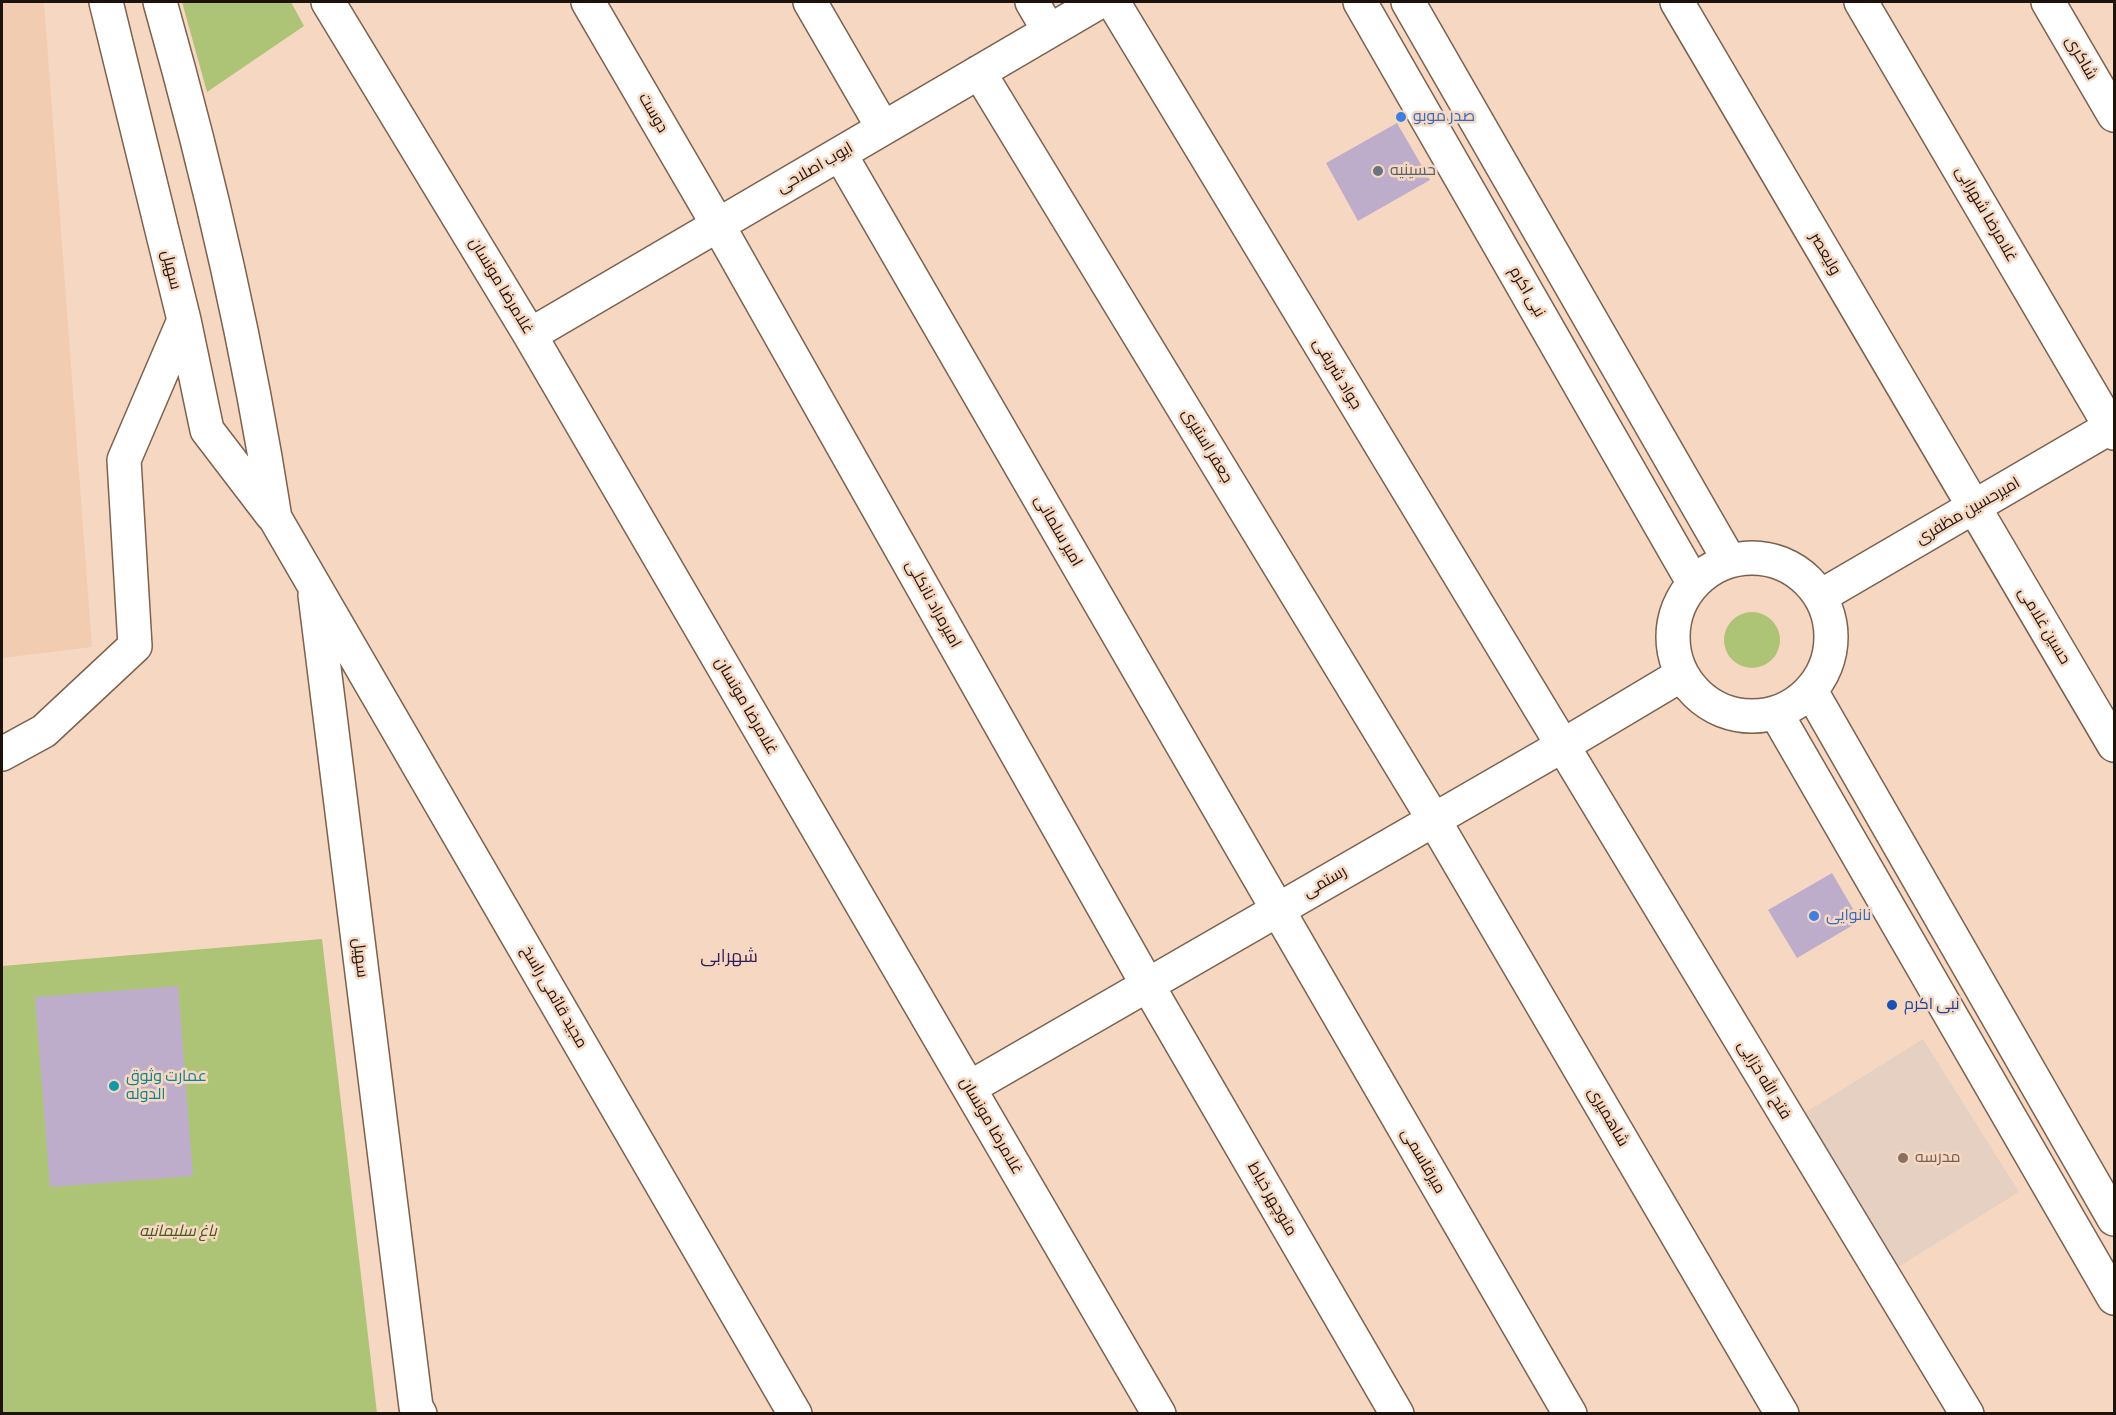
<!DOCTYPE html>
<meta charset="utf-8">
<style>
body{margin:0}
#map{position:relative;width:2116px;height:1415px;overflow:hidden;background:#f6d8c2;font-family:Bitter,serif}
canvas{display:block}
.frame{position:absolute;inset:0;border:3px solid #1e130c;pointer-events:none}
</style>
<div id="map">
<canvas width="2116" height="1415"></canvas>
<div class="frame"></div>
</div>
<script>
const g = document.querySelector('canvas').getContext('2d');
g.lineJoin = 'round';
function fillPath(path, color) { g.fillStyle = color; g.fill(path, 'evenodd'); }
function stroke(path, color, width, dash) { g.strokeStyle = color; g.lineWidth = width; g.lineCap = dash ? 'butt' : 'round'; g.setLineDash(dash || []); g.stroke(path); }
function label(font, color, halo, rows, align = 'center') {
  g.font = font + ' Bitter,Cairo,serif'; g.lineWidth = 5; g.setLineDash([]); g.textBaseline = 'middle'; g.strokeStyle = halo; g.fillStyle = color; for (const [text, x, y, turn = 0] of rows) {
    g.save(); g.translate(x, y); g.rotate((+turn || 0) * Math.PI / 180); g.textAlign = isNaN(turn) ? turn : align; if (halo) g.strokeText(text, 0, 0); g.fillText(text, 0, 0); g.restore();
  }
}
fillPath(new Path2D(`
 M2,2H44L92,647L2,658Z`), '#f1ccb1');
fillPath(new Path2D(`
 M1923,1039L2019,1192L1882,1277L1787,1124Z`), '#e5d0c2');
fillPath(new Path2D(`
 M182,2H291L304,26L207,92Z
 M1724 640a28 28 0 1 1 56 0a28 28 0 1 1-56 0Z
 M322,939L377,1413L2,1414V966Z`), '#adc476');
fillPath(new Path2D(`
 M1397,123L1430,180L1358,221L1326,163Z
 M1832,873L1860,921L1797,958L1768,910Z
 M178,986L193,1176L50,1187L35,997Z`), '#bdadca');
const minor = new Path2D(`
 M106,2L184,320L207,430L272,515
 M160,2C208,171 248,344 275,518L795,1414
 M328,2L530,335L1159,1414
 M588,2L718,225L1147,984L1397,1414
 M810,2L883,128
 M1032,2L1049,31
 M1113,2L1967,1414
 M1360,2L1693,582
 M1408,2L1729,560
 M1677,2L2114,745
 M1861,2L2114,433
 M2048,2L2114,115
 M979,72L1434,820L1782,1414
 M840,154L1570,1414
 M530,335L1099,2
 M1673 637a79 79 0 1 1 158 0a79 79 0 1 1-158 0Z
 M315,595L416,1407L420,1414
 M1821,596L2114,425
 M1811,691L2114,1219
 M1776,713L2114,1298
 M2,754L44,731L135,646L124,460L184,320
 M969,1088L1562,746L1681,675`);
stroke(minor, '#7c614e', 36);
stroke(minor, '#fff', 33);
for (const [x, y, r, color] of [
 [1401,117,6,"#3f7fe0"],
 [1378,171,6,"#6b7280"],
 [1814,916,6,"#3f7fe0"],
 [1892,1005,6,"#1a4fb4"],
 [114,1086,6,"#0f9aa8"],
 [1903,1158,6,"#8d6e63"]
]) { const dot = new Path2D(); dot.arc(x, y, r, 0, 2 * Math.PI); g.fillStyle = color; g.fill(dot); stroke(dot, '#f6d8c2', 2); }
label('16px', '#1e130c', '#f6d8c2', [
 ["شاکری",2081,58,60],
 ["دوست",653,113,60],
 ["ایوب اصلاحی",815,168,-30],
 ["غلامرضا شهرابی",1986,214,60],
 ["ولیعصر",1825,254,60],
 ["سهیل",171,270,76],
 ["غلامرضا مونسان",501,286,59],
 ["نبی اکرم",1527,292,60],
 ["جواد شریفی",1337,374,59],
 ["جعفر استیری",1207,446,59],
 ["امیرحسین مظفری",1968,511,-30],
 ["امیر سلمانی",1058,531,60],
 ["امیرمراد نانکلی",933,604,61],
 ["حسین غلامی",2044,626,59],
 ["غلامرضا مونسان",746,706,60],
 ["رستمی",1325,882,-30],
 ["سهیل",360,958,83],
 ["مجید قائمی راسخ",554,997,60],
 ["فتح الله خزایی",1764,1080,59],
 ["شاهمیری",1608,1117,60],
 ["غلامرضا مونسان",991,1126,60],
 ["میرقاسمی",1423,1161,60],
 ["منوچهر خیاط",1272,1199,60]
]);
label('16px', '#366cbe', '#f6d8c2', [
 ["صدر موبو",1413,117],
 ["نانوایی",1826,916]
], 'left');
label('16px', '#5b616d', '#f6d8c2', [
 ["حسینیه",1390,171]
], 'left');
label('16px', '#164399', '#f6d8c2', [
 ["نبی اکرم",1904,1005]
], 'left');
label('16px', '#0d838f', '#f6d8c2', [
 ["عمارت وثوق",126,1077],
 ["الدوله",126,1095]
], 'left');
label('16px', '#785e54', '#f6d8c2', [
 ["مدرسه",1915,1158]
], 'left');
label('italic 16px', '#49581c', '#f6d8c2', [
 ["باغ سلیمانیه",178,1232]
]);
label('18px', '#301d57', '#f6d8c2', [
 ["شهرابی",729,957]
]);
</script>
